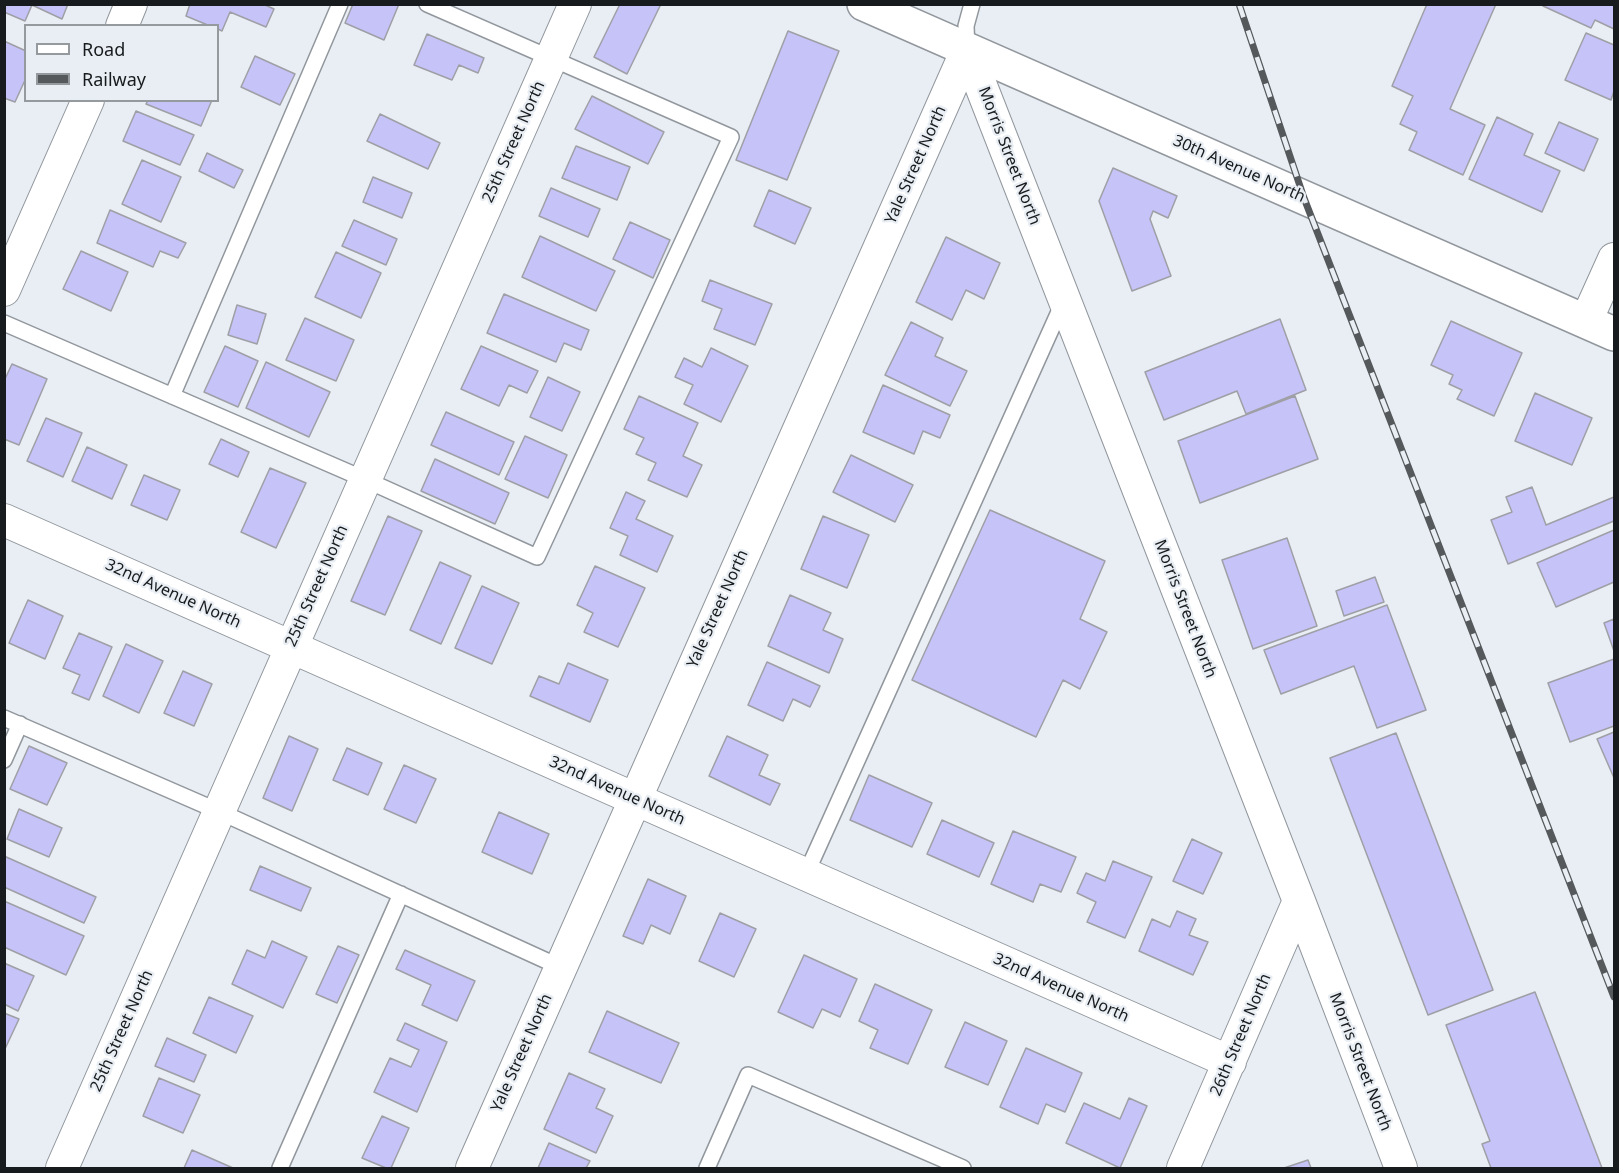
<!DOCTYPE html>
<style>
body{margin:0}
#map{position:relative;width:1619px;height:1173px;overflow:hidden;background:#e8eef4;font-family:"Noto Sans",sans-serif}
canvas{display:block}
.frame{position:absolute;inset:0;border:6px solid #181b1d;pointer-events:none}
.legend{position:absolute;left:24px;top:24px;width:195px;height:78px;box-sizing:border-box;background:#e8eef4;border:2px solid #959a9e;margin:0;padding:8px 10px;list-style:none;font-size:18px;color:#181b1d}
.legend li{display:flex;align-items:center;gap:12px;height:30px}
.legend b{width:30px;border:2px solid #959a9e}
</style>
<div id="map">
<canvas width="1619" height="1173"></canvas>
<div class="frame"></div>
<ul class="legend">
<li><b style="height:8px;background:#fff"></b>Road</li>
<li><b style="height:8px;background:#55595c"></b>Railway</li>
</ul>
</div>
<script>
const g = document.querySelector('canvas').getContext('2d');
g.lineJoin = 'round';
function fillPath(path, color) { g.fillStyle = color; g.fill(path, 'evenodd'); }
function stroke(path, color, width, dash) { g.strokeStyle = color; g.lineWidth = width; g.lineCap = dash ? 'butt' : 'round'; g.setLineDash(dash || []); g.stroke(path); }
function label(font, color, halo, rows, align = 'center') {
  g.font = font + ' "Noto Sans",sans-serif'; g.lineWidth = 4.5; g.setLineDash([]); g.textBaseline = 'middle'; g.strokeStyle = halo; g.fillStyle = color; for (const [text, x, y, turn = 0] of rows) {
    g.save(); g.translate(x, y); g.rotate((+turn || 0) * Math.PI / 180); g.textAlign = isNaN(turn) ? turn : align; if (halo) g.strokeText(text, 0, 0); g.fillText(text, 0, 0); g.restore();
  }
}
const building = new Path2D(`
 M4,4H68L62,19L32,5L25,21L4,12Z
 M190,4H263L274,9L266,27L230,12L222,31L218,29V26H210L186,16Z
 M353,4H399L384,40L345,23Z
 M620,4H661L627,74L594,57Z
 M1427,4H1496L1450,109L1485,125L1463,175L1409,150L1417,132L1400,124L1413,96L1392,86Z
 M1544,4H1614V29L1595,20L1591,28L1543,6Z
 M788,31L839,51L787,180L736,160Z
 M1586,33L1614,45V91L1611,100L1565,80Z
 M427,34L484,58L478,73L459,65L452,80L414,65Z
 M4,41L26,51V78L15,102L4,98Z
 M255,56L295,74L280,105L241,87Z
 M592,96L664,132L648,164L575,129Z
 M148,100H212L201,126L146,104Z
 M136,111L194,135L180,165L123,141Z
 M380,114L440,143L428,169L367,141Z
 M1497,117L1533,134L1524,155L1560,171L1542,212L1469,179Z
 M1559,122L1598,139L1584,171L1545,153Z
 M576,146L630,167L617,200L562,178Z
 M207,153L243,170L234,188L199,171Z
 M142,160L181,177L161,222L122,204Z
 M1113,168L1177,196L1168,218L1153,211L1150,219L1171,276L1132,291L1099,201Z
 M373,177L412,193L402,218L363,202Z
 M551,188L600,209L588,237L539,216Z
 M769,190L811,208L795,244L754,226Z
 M110,210L186,243L178,258L160,251L153,267L97,243Z
 M354,220L397,239L386,265L342,246Z
 M630,222L670,240L653,278L613,259Z
 M540,236L615,271L596,311L522,277Z
 M946,237L1000,263L984,299L966,290L952,320L916,302Z
 M81,251L128,272L111,311L63,289Z
 M336,252L381,273L361,318L315,297Z
 M710,280L772,304L755,345L714,329L722,309L702,301Z
 M504,294L589,330L581,350L564,343L556,362L487,333Z
 M237,305L266,314L257,344L228,335Z
 M305,318L354,340L336,381L286,360Z
 M1280,319L1306,390L1246,414L1237,391L1164,420L1145,372Z
 M1451,321L1522,353L1494,416L1457,399L1462,390L1449,384L1453,375L1431,365Z
 M911,322L943,338L935,356L967,371L950,406L885,375Z
 M225,346L258,361L238,407L204,392Z
 M481,346L538,371L527,393L509,385L499,406L461,389Z
 M711,348L748,366L721,422L684,404L693,385L675,377L684,358L702,367Z
 M266,362L330,392L309,437L246,408Z
 M12,364L47,379L19,445L4,439V381Z
 M548,377L580,392L562,431L530,417Z
 M883,385L950,415L940,438L923,431L914,454L863,432Z
 M1535,393L1592,418L1572,465L1515,441Z
 M639,396L698,423L683,456L702,465L687,497L648,480L656,463L636,454L644,438L624,429Z
 M1295,396L1318,459L1200,503L1178,441Z
 M446,412L514,442L499,475L431,445Z
 M46,418L82,433L63,477L27,461Z
 M525,436L567,455L548,498L505,479Z
 M221,439L249,452L238,477L209,464Z
 M87,447L127,465L112,499L72,481Z
 M851,455L913,485L895,522L833,492Z
 M435,459L509,493L495,524L421,491Z
 M270,468L306,483L276,548L241,532Z
 M144,475L180,490L167,520L131,505Z
 M1532,487L1546,525L1614,497V521L1508,564L1491,520L1512,512L1506,497Z
 M626,492L645,501L636,519L673,536L657,572L620,555L628,536L610,528Z
 M990,510L1105,561L1080,619L1107,632L1080,689L1063,680L1036,737L912,680Z
 M388,516L422,531L385,615L351,601Z
 M823,516L869,535L847,588L801,569Z
 M1614,530V582L1556,607L1537,563Z
 M1287,538L1317,626L1253,649L1222,560Z
 M440,562L471,576L441,644L410,630Z
 M595,566L645,588L618,647L584,632L593,613L577,605Z
 M1375,577L1384,602L1344,616L1336,591Z
 M482,586L519,603L492,664L455,648Z
 M790,595L831,613L823,630L843,639L829,673L768,646Z
 M28,600L63,616L45,659L9,643Z
 M1387,605L1426,710L1377,728L1354,666L1281,694L1264,650Z
 M1614,619V651L1604,623Z
 M79,633L112,647L89,700L72,693L80,675L63,668Z
 M126,644L163,661L139,713L103,696Z
 M1614,659V726L1570,742L1548,683Z
 M767,662L820,686L810,707L793,699L783,721L748,705Z
 M568,663L608,680L590,722L530,696L539,676L559,684Z
 M183,671L212,684L194,726L164,713Z
 M1614,732V778L1597,739Z
 M1396,733L1493,990L1428,1015L1330,758Z
 M289,736L318,749L292,811L263,798Z
 M727,736L768,755L759,775L780,784L770,805L709,776Z
 M29,746L67,763L47,805L10,789Z
 M347,748L382,763L368,795L333,780Z
 M404,765L436,779L416,823L384,809Z
 M869,775L932,803L912,847L850,820Z
 M19,809L62,828L49,857L7,839Z
 M499,812L549,834L532,874L482,852Z
 M942,820L994,843L979,877L927,854Z
 M1013,831L1076,857L1061,892L1040,884L1033,902L991,884Z
 M1192,839L1222,853L1203,894L1173,881Z
 M4,856L96,897L84,923L4,887Z
 M1113,861L1152,877L1125,938L1087,922L1096,902L1077,893L1086,873L1105,881Z
 M260,866L311,888L301,911L250,890Z
 M648,879L686,896L670,934L651,925L643,944L623,936Z
 M4,901L84,936L66,975L4,947Z
 M1177,911L1196,919L1189,935L1208,942L1193,975L1139,951L1152,919L1170,927Z
 M720,913L756,929L734,977L699,961Z
 M272,941L307,957L283,1008L232,984L247,950L265,958Z
 M338,946L359,955L337,1003L316,994Z
 M405,950L475,981L457,1021L422,1005L431,985L396,969Z
 M804,955L857,979L840,1017L822,1009L813,1028L778,1012Z
 M4,963L34,976L18,1011L4,1004Z
 M875,984L932,1010L908,1064L870,1048L878,1030L859,1021Z
 M1535,992L1602,1168H1491L1482,1144L1490,1141L1446,1025Z
 M209,997L253,1016L236,1053L193,1033Z
 M607,1011L679,1043L661,1083L589,1052Z
 M4,1013L19,1019L4,1051Z
 M965,1022L1007,1041L988,1085L945,1067Z
 M405,1023L447,1042L417,1112L374,1092L390,1058L411,1067L419,1050L397,1040Z
 M167,1038L206,1055L194,1082L155,1066Z
 M1026,1048L1082,1073L1065,1112L1046,1104L1038,1124L1000,1107Z
 M569,1073L605,1089L596,1108L613,1116L596,1153L544,1129Z
 M159,1078L200,1095L183,1133L143,1116Z
 M1129,1098L1147,1106L1120,1168L1066,1143L1084,1103L1120,1119Z
 M382,1116L409,1128L391,1168H386L362,1158Z
 M549,1143L590,1161L586,1168H538Z
 M192,1150L233,1168H184Z
 M1308,1160L1311,1168H1284Z`);
fillPath(building, '#c6c3f9');
stroke(building, '#9f9fa6', 1.5);
const lane = new Path2D(`
 M967,50L966,26L972,4
 M4,323L364,479L537,557L731,137L427,4
 M172,396L340,4
 M4,718L218,811L560,967
 M4,760L20,724
 M806,874L1063,303
 M280,1168L401,894
 M707,1168L748,1075L963,1168`);
const street = new Path2D(`
 M122,26L131,4
 M967,50L1299,901L1401,1168
 M4,290L88,100
 M1586,321L1614,259
 M4,520L1230,1062
 M62,1168L575,4
 M472,1168L967,50
 M1183,1168L1299,901`);
const secondary = new Path2D(`
 M864,4L1614,334`);
stroke(lane, '#91979d', 18);
stroke(street, '#91979d', 34);
stroke(secondary, '#91979d', 36);
stroke(lane, '#fff', 15);
stroke(street, '#fff', 32);
stroke(secondary, '#fff', 33);
const rail = new Path2D(`
 M1239,4L1304,198L1614,997`);
stroke(rail, '#55595c', 7);
stroke(rail, '#e8eef4', 4.5, [14]);
label('16px', '#181b1d', '#e8eef4', [
 ["25th Street North",514,142,-66],
 ["Morris Street North",1009,156,69],
 ["Yale Street North",916,165,-66],
 ["30th Avenue North",1239,169,24],
 ["25th Street North",317,586,-66],
 ["32nd Avenue North",173,594,24],
 ["Yale Street North",718,609,-66],
 ["Morris Street North",1185,609,69],
 ["32nd Avenue North",617,791,24],
 ["32nd Avenue North",1061,988,24],
 ["25th Street North",122,1031,-66],
 ["26th Street North",1241,1035,-67],
 ["Yale Street North",522,1053,-66],
 ["Morris Street North",1360,1062,69]
]);
</script>
